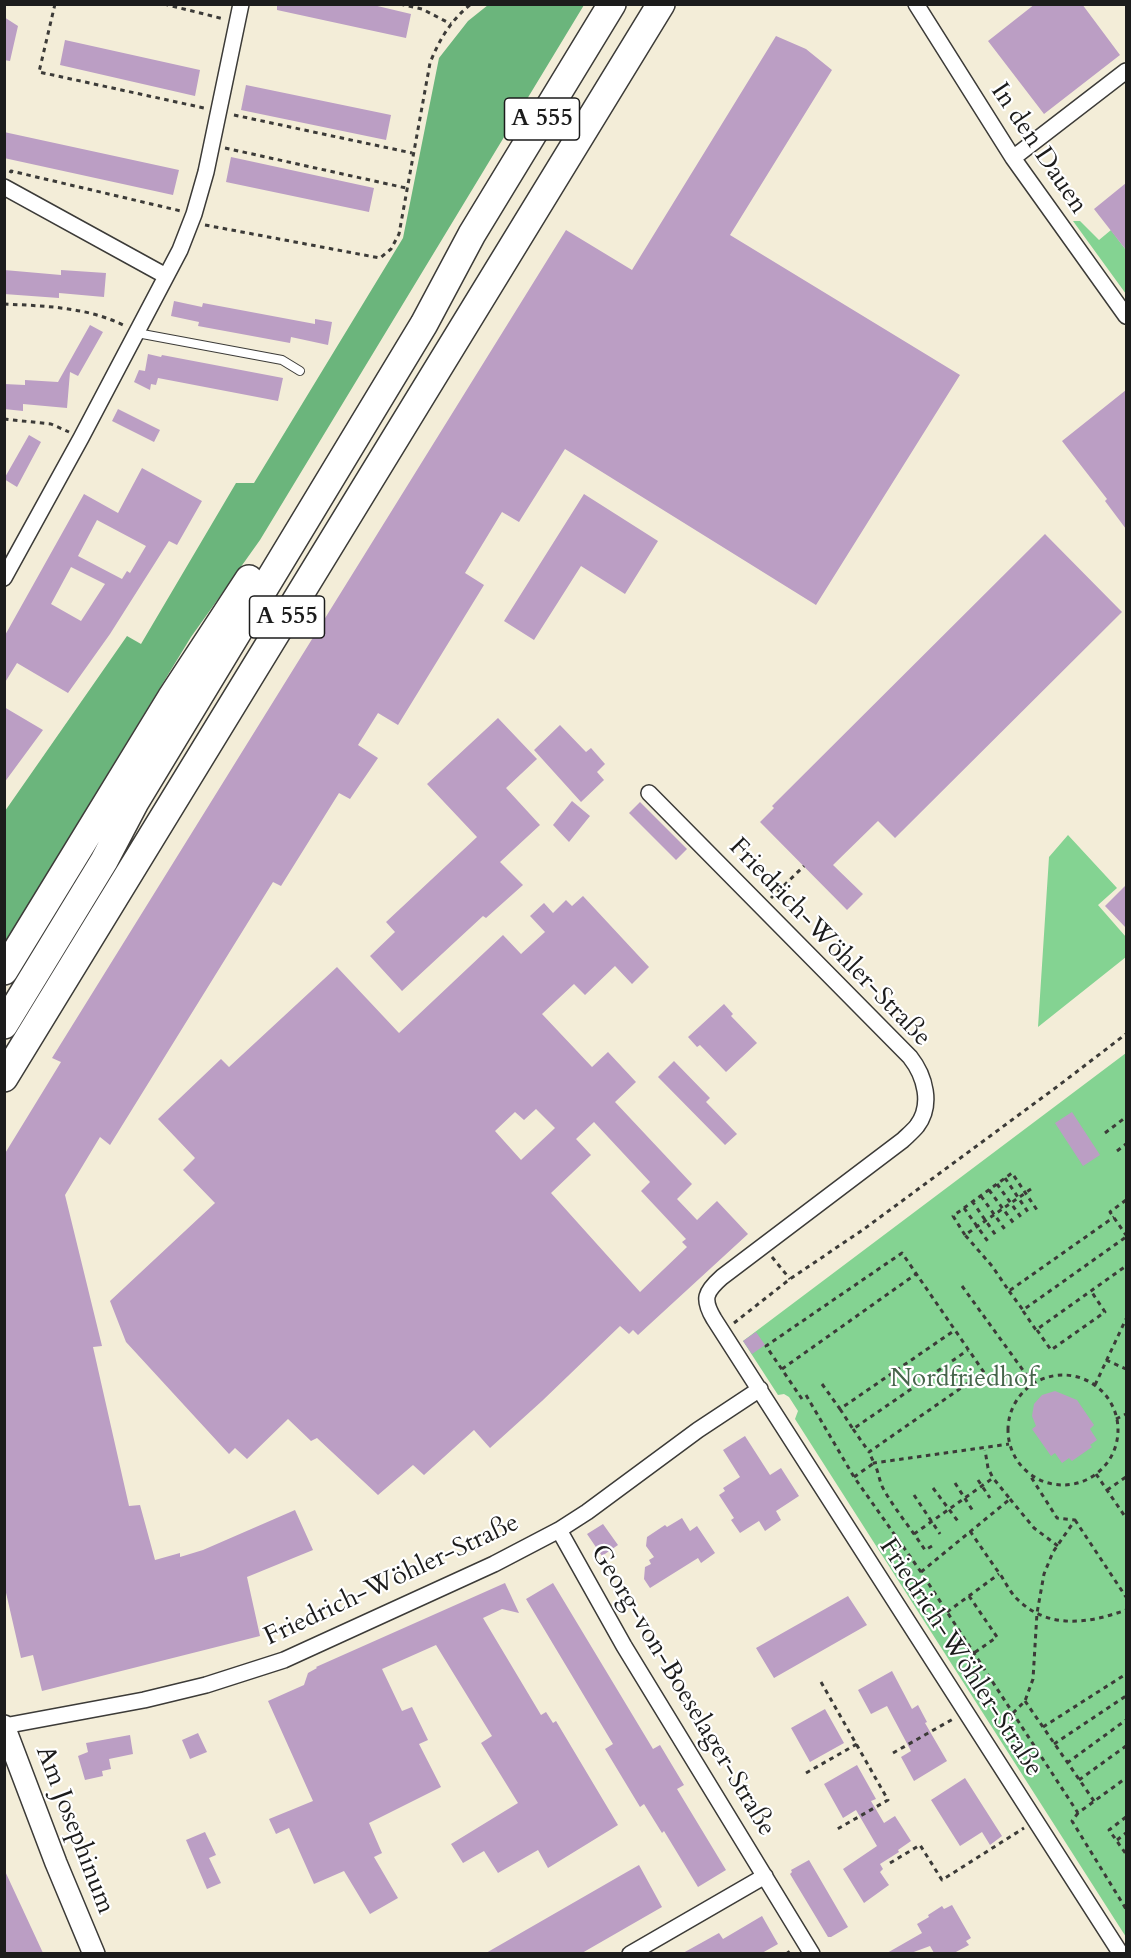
<!DOCTYPE html>
<meta charset="utf-8">
<style>
body{margin:0}
#map{position:relative;width:1131px;height:1958px;overflow:hidden;background:#f3edd8;font-family:Cardo,serif}
canvas{display:block}
.frame{position:absolute;inset:0;border:6px solid #1c1c1c;pointer-events:none}
</style>
<div id="map">
<canvas width="1131" height="1958"></canvas>
<div class="frame"></div>
</div>
<script>
const g = document.querySelector('canvas').getContext('2d');
g.lineJoin = 'round';
function fillPath(path, color) { g.fillStyle = color; g.fill(path, 'evenodd'); }
function stroke(path, color, width, dash) { g.strokeStyle = color; g.lineWidth = width; g.lineCap = dash ? 'butt' : 'round'; g.setLineDash(dash || []); g.stroke(path); }
function label(font, color, halo, rows, align = 'center') {
  g.font = font + ' Cardo,serif'; g.lineWidth = 4.5; g.setLineDash([]); g.textBaseline = 'middle'; g.strokeStyle = halo; g.fillStyle = color; for (const [text, x, y, turn = 0] of rows) {
    g.save(); g.translate(x, y); g.rotate((+turn || 0) * Math.PI / 180); g.textAlign = isNaN(turn) ? turn : align; if (halo) g.strokeText(text, 0, 0); g.fillText(text, 0, 0); g.restore();
  }
}
fillPath(new Path2D(`
 M1073,221H1080L1099,240L1111,230L1126,250V294Z
 M1068,835L1117,888L1098,905L1126,937V957L1038,1027L1049,857Z
 M1126,1053V1937L795,1419L798,1411L789,1397L784,1394L778,1395L743,1341Z`), '#84d392');
fillPath(new Path2D(`
 M488,5H584L260,540L191,637L30,901L5,946V811L127,636L141,644L236,483H254L403,238L439,58L468,21Z`), '#6bb57c');
fillPath(new Path2D(`
 M277,4H369L411,14L406,38L277,10Z
 M1035,4H1082L1120,55L1044,114L988,41Z
 M4,17L18,26L10,61L4,60Z
 M776,36L806,49L832,70L730,235L960,375L816,605L565,449L519,522L502,512L465,573L484,585L398,725L378,713L358,745L378,758L350,799L339,793L281,886L273,882L110,1145L100,1137L65,1195L102,1346L93,1347L129,1506L140,1505L155,1560L180,1553V1557L203,1550L295,1510L313,1550L247,1577L260,1636L42,1691L33,1655L21,1658L4,1584V1155L61,1062L52,1058L566,230L632,270Z
 M65,40L200,70L195,96L60,65Z
 M246,85L391,115L386,140L241,110Z
 M4,132L179,170L173,195L4,158Z
 M231,157L374,188L369,212L226,182Z
 M1126,183V250L1094,209Z
 M4,270L61,275V270L106,273L104,297L59,293V298L4,294Z
 M174,301L202,307L203,303L315,324V319L332,322L328,345L291,337L290,343L198,326L199,322L171,316Z
 M90,325L103,332L78,376L70,372L67,408L23,404V411L4,409V384L25,385V380L58,382Z
 M148,354L161,357L162,355L283,378L278,401L158,378L156,385L151,384L150,390L134,382L139,370L145,371Z
 M1126,390V529L1105,501L1107,499L1062,441Z
 M118,409L160,430L154,442L112,421Z
 M29,435L41,442L17,487L4,479Z
 M142,468L202,501L177,545L169,541L110,634L68,693L17,663L4,684V637L84,494L118,513ZM97,520L146,546L130,573L127,571L122,579L78,556ZM71,567L105,584L81,621L51,604Z
 M584,494L658,541L625,594L581,566L534,640L504,621Z
 M1045,534L1122,612L895,838L878,821L833,865L863,894L847,910L760,822L774,808L772,806Z
 M4,707L43,730L4,783Z
 M498,718L537,759L506,788L540,825L500,862L523,885L486,918L483,916L402,991L370,956L395,932L386,922L477,837L427,784Z
 M560,725L586,752L591,748L605,764L597,772L604,780L581,802L534,750Z
 M572,801L590,816L569,842L553,825Z
 M640,802L687,849L676,860L629,813Z
 M1126,885V928L1105,906Z
 M583,896L649,967L632,984L615,966L585,995L574,984L542,1014L592,1067L608,1052L636,1082L615,1102L692,1184L677,1199L697,1220L717,1201L748,1234L638,1335L633,1330L629,1334L620,1326L542,1401L490,1448L474,1430L424,1475L413,1465L378,1495L317,1438L311,1441L288,1419L247,1459L235,1448L229,1454L126,1342L110,1301L215,1203L183,1170L195,1158L158,1119L221,1059L229,1067L337,967L399,1033L503,935L521,954L545,932L530,916L544,903L553,913L566,900L572,906ZM536,1109L555,1128L521,1160L495,1131L515,1112L524,1120ZM594,1122L650,1182L641,1191L686,1239L682,1242L687,1247L640,1292L551,1193L591,1155L576,1139Z
 M724,1004L733,1014L731,1016L757,1043L726,1072L700,1045L697,1047L688,1037Z
 M674,1061L710,1098L706,1102L737,1134L725,1145L658,1077Z
 M1072,1112L1100,1155L1083,1166L1055,1123Z
 M756,1332L765,1345L752,1354L743,1341Z
 M1055,1391L1077,1400L1094,1425L1090,1429L1097,1440L1090,1445L1092,1447L1072,1461L1069,1458L1062,1463L1055,1453L1051,1456L1032,1429L1036,1426L1032,1416L1034,1404L1042,1395Z
 M745,1436L770,1475L781,1468L799,1496L776,1511L781,1520L765,1531L759,1521L740,1533L731,1520L734,1518L719,1495L725,1491L723,1488L740,1477L723,1450Z
 M682,1518L690,1531L697,1526L715,1553L701,1563L698,1558L650,1588L644,1579L645,1567L651,1564L649,1560L654,1557L646,1546L647,1537L665,1525L667,1527Z
 M603,1524L618,1545L602,1556L587,1534Z
 M505,1583L519,1613L502,1609L483,1618L541,1715L546,1712L553,1723L556,1721L618,1825L548,1868L538,1850L498,1873L484,1851L463,1863L451,1844L518,1803L481,1743L492,1736L436,1645L382,1669L402,1711L412,1707L428,1740L419,1744L441,1787L369,1823L382,1853L374,1857L398,1898L370,1914L344,1871L314,1884L289,1828L276,1834L269,1819L313,1801L268,1701L304,1685L308,1673L317,1668L316,1667Z
 M553,1583L653,1749L660,1745L684,1785L677,1789L726,1870L698,1887L664,1831L662,1833L644,1804L640,1807L605,1749L613,1744L526,1599Z
 M848,1596L867,1625L774,1678L756,1648Z
 M892,1671L912,1709L918,1705L927,1722L925,1723L947,1761L914,1781L901,1757L911,1751L887,1706L871,1714L858,1690Z
 M825,1709L844,1743L810,1762L791,1728Z
 M198,1733L207,1752L190,1759L182,1740Z
 M130,1735L133,1754L109,1759L111,1769L102,1771L103,1776L85,1780L78,1756L88,1752L86,1743Z
 M857,1765L876,1799L871,1801L884,1823L895,1816L911,1841L898,1850L899,1852L880,1864L883,1869L880,1872L889,1885L864,1903L843,1869L877,1846L856,1810L843,1818L824,1784Z
 M965,1778L1002,1836L990,1845L982,1832L960,1846L931,1800Z
 M205,1832L216,1855L209,1858L221,1883L207,1889L186,1840Z
 M809,1860L848,1927L831,1937H828L790,1874L792,1872L791,1870Z
 M639,1865L662,1907L582,1953H486Z
 M4,1869L43,1953H4Z
 M952,1905L971,1938L966,1941L969,1945L954,1953H934L930,1946L911,1953H887L922,1933L917,1924L929,1917L928,1915L942,1906L944,1909Z
 M762,1916L778,1944L762,1953H683L719,1933L723,1939Z`), '#bb9ec4');
const lane = new Path2D(`
 M137,333L282,360L300,371`);
const street = new Path2D(`
 M916,4L1013,158L1126,316
 M1013,158L1126,71
 M4,187L166,276
 M4,578L81,438L180,250L194,214L206,172L241,4
 M649,793L910,1057C925,1076 933,1105 917,1126C913,1131 907,1136 903,1140L722,1277C705,1292 702,1299 714,1319L1121,1954
 M559,1530L624,1646L812,1954
 M4,1726L144,1700L206,1685L284,1660L494,1564L559,1530L587,1512L698,1430L760,1389
 M630,1954L765,1876`);
const secondary = new Path2D(`
 M4,1726L56,1863L94,1954`);
const highway = new Path2D(`
 M4,971L171,698L249,579
 M4,1025L104,861L135,802L424,324L472,234L612,4
 M4,1078L661,4`);
stroke(lane, '#3c3b38', 10);
stroke(street, '#3c3b38', 18);
stroke(secondary, '#3c3b38', 24);
stroke(highway, '#3c3b38', 30);
stroke(new Path2D(`
 M55,4L39,72L204,108
 M164,4L224,19
 M400,4L422,9L451,24
 M234,115L412,153
 M225,148L406,188
 M10,173L11,171L181,211
 M205,225L380,258L391,249L399,234L430,63C439,40 451,20 471,4
 M4,304C45,306 88,307 125,326
 M4,419L51,424L69,432
 M771,898L804,866
 M1105,1133L1126,1117
 M1117,1151L1126,1144
 M1005,1178L1030,1215
 M997,1184L1023,1220
 M1031,1189L965,1235L992,1266L1009,1291L1114,1217
 M989,1190L1015,1225
 M981,1196L1006,1231
 M1126,1200L1110,1212L1126,1235
 M972,1201L997,1237
 M964,1208L989,1243
 M965,1235L953,1216L1012,1173L1037,1210
 M772,1257L790,1279
 M962,1286L1033,1384
 M1009,1291L1023,1310L1126,1237
 M1023,1311L1036,1330L1126,1266
 M734,1323L790,1279L864,1229L1058,1086L1126,1034
 M1037,1330L1051,1350L1105,1312L1091,1291
 M1106,1360L1126,1369
 M782,1369L916,1274
 M1008 1430a55 55 0 1 1 110 0a55 55 0 1 1-110 0Z
 M822,1384L840,1409L955,1330
 M1095,1385L1126,1319
 M806,1395L854,1477L921,1572L1078,1813L1126,1778
 M802,1399L766,1346L902,1253L992,1384
 M840,1409L853,1429L968,1350
 M1116,1419L1126,1414
 M853,1429L869,1452L984,1372
 M1096,1474L1126,1518
 M854,1477L874,1463L869,1452
 M978,1480L990,1498
 M955,1483L973,1511
 M933,1488L960,1524
 M1107,1490L1126,1477
 M914,1495L940,1534
 M1010,1499L1034,1528L1058,1546
 M1075,1520L1126,1597
 M970,1531C981,1547 991,1562 1002,1577C1006,1584 1010,1591 1015,1597C1047,1630 1087,1624 1126,1610
 M914,1534L993,1478L988,1468L985,1450
 M932,1546L925,1550C912,1530 896,1511 884,1490C879,1482 879,1472 874,1463L1009,1444
 M921,1572L1010,1499L993,1478
 M969,1596L997,1637L974,1653
 M947,1612L999,1574
 M821,1682L888,1800L834,1831
 M1025,1701L1094,1801
 M1013,1713L1025,1701L1033,1679L1037,1613L1044,1574L1053,1552L1075,1520L1057,1518L1031,1477
 M1043,1727L1126,1674
 M1054,1744L1126,1696
 M893,1753L953,1719
 M1067,1763L1126,1720
 M806,1773L857,1744
 M1079,1780L1126,1746
 M1078,1813L1072,1821L1126,1909
 M1126,1817L1109,1830L1126,1854
 M1117,1840L1126,1833
 M890,1863L920,1845L942,1880L1024,1828
 M786,1954L793,1949`), '#3c3b38', 3, [4.5, 4.5]);
stroke(lane, '#fff', 8);
stroke(street, '#fff', 15);
stroke(secondary, '#fff', 21);
stroke(highway, '#fff', 27);
for (const [x, y, w] of [
 [542,119,75],
 [287,617,75]
]) { const box = new Path2D(); box.roundRect(x - w / 2, y - 21, w, 42, 4.5); g.fillStyle = '#fff'; g.fill(box); stroke(box, '#1c1c1c', 1.5); }
label('bold 24px', '#1c1c1c', null, [
 ["A 555",542,119],
 ["A 555",287,617]
]);
label('26px', '#1c1c1c', '#fff', [
 ["In den Dauen",1038,149,56],
 ["Friedrich-Wöhler-Straße",829,943,46],
 ["Friedrich-Wöhler-Straße",392,1581,-25],
 ["Friedrich-Wöhler-Straße",960,1658,57],
 ["Georg-von-Boeselager-Straße",682,1691,59],
 ["Am Josephinum",74,1830,69]
]);
label('26px', '#46654b', '#fff', [
 ["Nordfriedhof",963,1380]
]);
</script>
